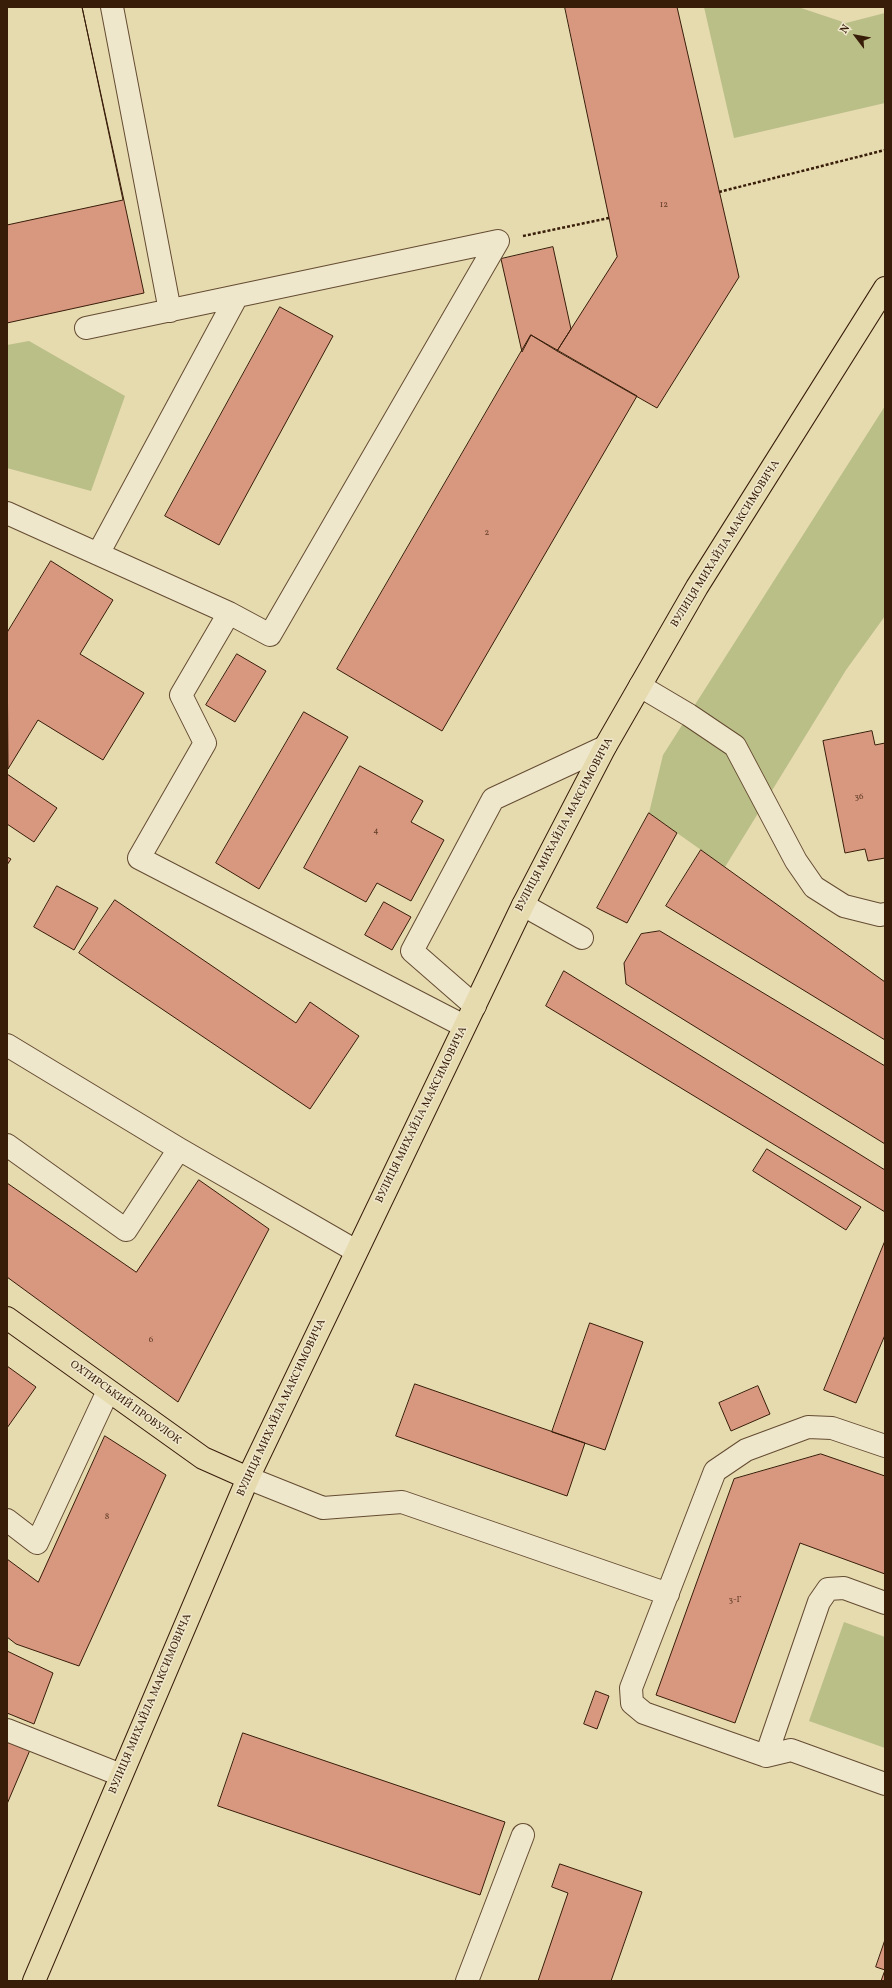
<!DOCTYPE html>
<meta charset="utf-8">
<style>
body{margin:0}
#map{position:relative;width:892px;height:1988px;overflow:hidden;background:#e6daaf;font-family:Vollkorn,serif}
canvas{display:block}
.frame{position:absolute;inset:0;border:8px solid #381d09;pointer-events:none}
.north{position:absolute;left:836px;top:16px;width:40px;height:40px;-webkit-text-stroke:3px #efe7cb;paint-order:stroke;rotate:302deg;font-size:11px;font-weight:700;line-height:16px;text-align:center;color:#381d09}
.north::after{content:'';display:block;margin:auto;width:14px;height:18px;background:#381d09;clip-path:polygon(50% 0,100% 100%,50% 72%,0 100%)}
</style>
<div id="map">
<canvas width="892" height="1988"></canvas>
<div class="frame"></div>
<div class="north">N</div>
</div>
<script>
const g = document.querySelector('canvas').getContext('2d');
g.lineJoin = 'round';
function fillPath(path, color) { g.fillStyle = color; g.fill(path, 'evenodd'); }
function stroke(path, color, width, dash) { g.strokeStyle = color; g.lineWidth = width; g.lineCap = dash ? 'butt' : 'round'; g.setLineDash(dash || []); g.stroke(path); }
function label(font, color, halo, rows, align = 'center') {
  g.font = font + ' Vollkorn,serif'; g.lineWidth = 3; g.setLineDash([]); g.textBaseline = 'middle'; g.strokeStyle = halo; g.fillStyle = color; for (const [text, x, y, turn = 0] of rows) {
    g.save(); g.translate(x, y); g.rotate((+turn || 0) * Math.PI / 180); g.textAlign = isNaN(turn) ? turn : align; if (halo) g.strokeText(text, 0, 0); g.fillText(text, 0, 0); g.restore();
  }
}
fillPath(new Path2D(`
 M704,7H798L846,23L885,13V103L734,138Z
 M29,341L125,396L91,491L7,468V345Z
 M885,406V616L846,670L725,867L649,813L663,755Z
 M844,1622L885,1637V1748L809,1721Z`), '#babe87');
const building = new Path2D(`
 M7,7H82L144,293L7,323Z
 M7,7H82L123,200L7,225Z
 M565,7H677L739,277L657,408L557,351L617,257Z
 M553,247L571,329L557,351L531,335L522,352L501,259Z
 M280,307L333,336L219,545L165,516Z
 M531,335L637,396L442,731L337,669Z
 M51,561L113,600L80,654L144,693L103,760L38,720L8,769L7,633Z
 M237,654L266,671L235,722L206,705Z
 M304,712L348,737L259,889L216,863Z
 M872,731L875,745L885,743V858L868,861L865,849L845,853L823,741Z
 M360,766L423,801L411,822L444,840L411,901L377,883L366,902L304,868Z
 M7,774L57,808L34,842L7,824Z
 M649,813L677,833L627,923L597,908Z
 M701,850L885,982V1040L666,906Z
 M7,857L11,859L7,865Z
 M57,886L98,908L74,950L34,927Z
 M115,900L296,1023L310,1002L359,1036L310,1109L79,953Z
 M384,902L411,917L392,950L365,935Z
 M660,931L885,1066V1144L626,984L624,963L641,934Z
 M564,971L885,1170V1212L546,1006Z
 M767,1149L861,1207L846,1230L753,1171Z
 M199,1180L269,1229L178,1402L7,1277V1183L136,1272Z
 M885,1241V1335L856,1403L824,1390Z
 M590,1323L643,1342L605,1450L552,1432Z
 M7,1366L36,1387L7,1428Z
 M415,1384L585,1443L567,1496L396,1436Z
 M758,1386L770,1414L731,1431L719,1403Z
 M105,1436L166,1475L79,1666L16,1644L7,1637V1559L38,1582Z
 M821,1454L885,1476V1574L800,1543L735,1723L656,1695L734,1479Z
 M7,1651L53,1673L34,1724L7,1713Z
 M596,1691L609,1696L597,1729L584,1724Z
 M243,1733L505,1822L480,1895L218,1806Z
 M7,1741L30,1750L7,1804Z
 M560,1864L642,1892L611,1981H538L568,1893L552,1887Z
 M885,1940V1981H881L885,1970L876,1967Z`);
fillPath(building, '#d8977f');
stroke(building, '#381d09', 1);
const minor = new Path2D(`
 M112,7L170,311
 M86,328L498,241L270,635L229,613
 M7,513L229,613L181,695L205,743L139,858L464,1026
 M98,554L237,296
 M640,686L689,715L735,746L796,861L814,887L844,906L880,915L885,914
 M523,905L582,938
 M475,1006L412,951L493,799L605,747
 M7,1045L179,1149L356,1251
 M7,1145L126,1230L179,1149
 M885,1446L832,1428L808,1427L746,1450L715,1471L631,1688L632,1703L644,1713L766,1756L819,1602L828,1589L844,1588L885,1603
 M248,1478L323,1508L402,1502L668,1594
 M7,1520L37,1543L108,1391
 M7,1730L121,1775
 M766,1756L791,1750L885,1784
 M467,1981L523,1835`);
const major = new Path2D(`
 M7,1318L203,1458L248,1478
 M34,1981L248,1478L523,905L605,747L697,587L885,288`);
stroke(minor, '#644c32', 24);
stroke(major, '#381d09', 24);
stroke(new Path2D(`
 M719,192L885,150
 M523,236L609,218`), '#381d09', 2.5, [3, 2]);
stroke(minor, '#efe7cb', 22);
stroke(major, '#e6daaf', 22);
label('9px', '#603c26', null, [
 ["12",664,205],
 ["2",487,533],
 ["36",859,797],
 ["4",376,831],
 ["6",151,1340],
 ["8",107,1517],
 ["3-Г",735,1600]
]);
label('11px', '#381d09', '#efe7cb', [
 ["ВУЛИЦЯ МИХАЙЛА МАКСИМОВИЧА",726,544,-58],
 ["ВУЛИЦЯ МИХАЙЛА МАКСИМОВИЧА",565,825,-62],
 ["ВУЛИЦЯ МИХАЙЛА МАКСИМОВИЧА",422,1115,-64],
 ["ОХТИРСЬКИЙ ПРОВУЛОК",125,1403,36],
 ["ВУЛИЦЯ МИХАЙЛА МАКСИМОВИЧА",282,1408,-65],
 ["ВУЛИЦЯ МИХАЙЛА МАКСИМОВИЧА",151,1704,-67]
]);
</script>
